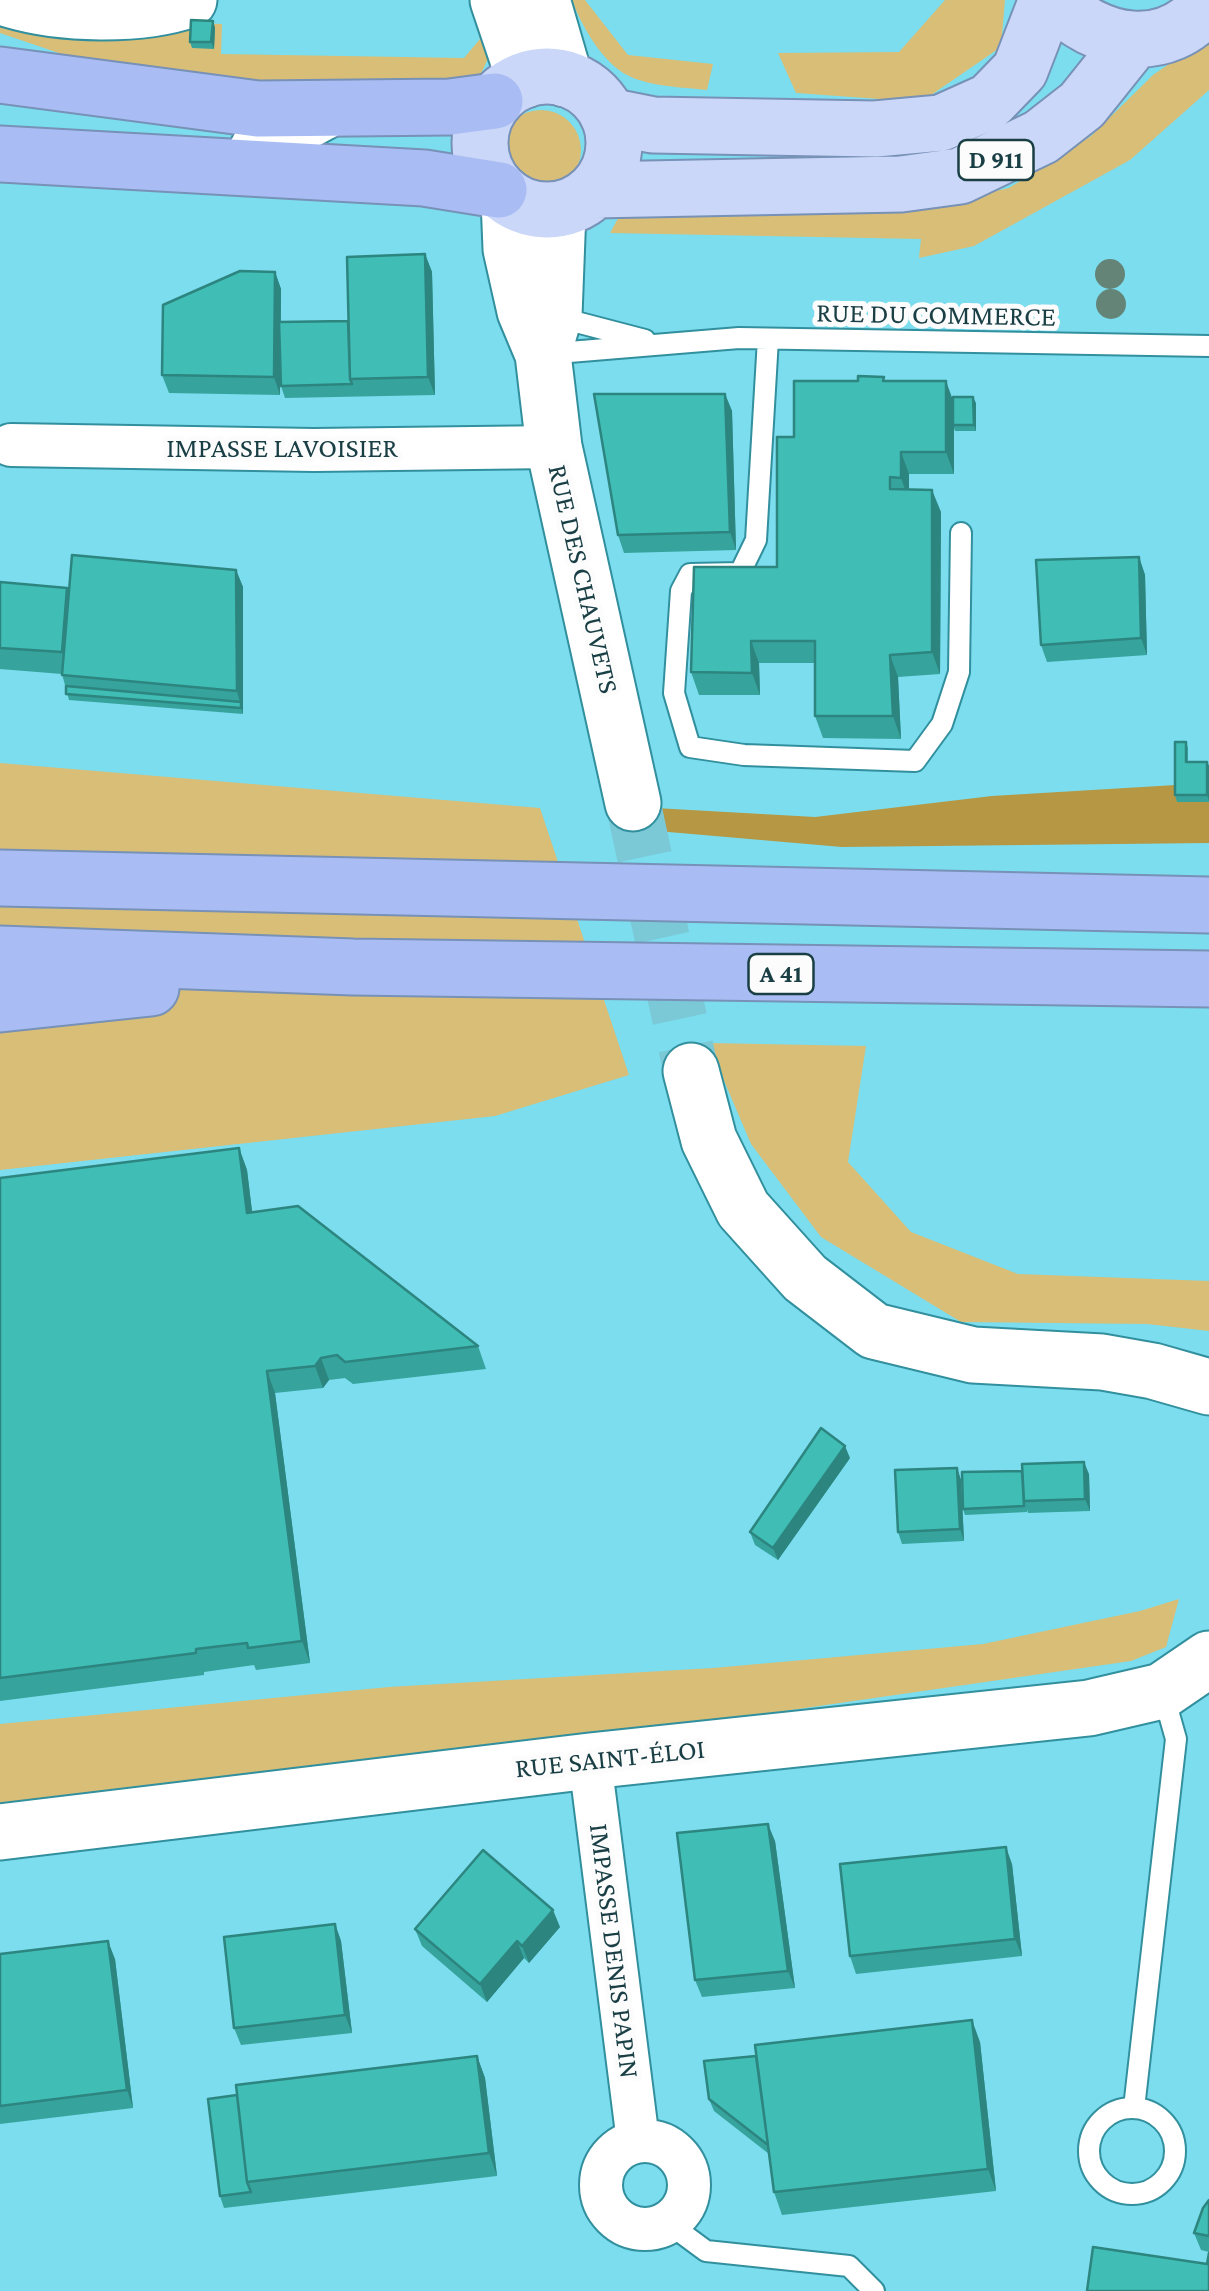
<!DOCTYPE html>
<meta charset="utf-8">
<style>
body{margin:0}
canvas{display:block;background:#93ebfa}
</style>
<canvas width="1209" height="2291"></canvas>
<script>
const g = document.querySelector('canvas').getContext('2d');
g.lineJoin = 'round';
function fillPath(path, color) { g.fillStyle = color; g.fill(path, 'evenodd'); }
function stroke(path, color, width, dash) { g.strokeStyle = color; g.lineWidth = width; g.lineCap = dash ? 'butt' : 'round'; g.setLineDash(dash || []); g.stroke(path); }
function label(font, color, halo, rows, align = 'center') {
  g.font = font + ' "Crimson Pro",serif'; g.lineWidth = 10; g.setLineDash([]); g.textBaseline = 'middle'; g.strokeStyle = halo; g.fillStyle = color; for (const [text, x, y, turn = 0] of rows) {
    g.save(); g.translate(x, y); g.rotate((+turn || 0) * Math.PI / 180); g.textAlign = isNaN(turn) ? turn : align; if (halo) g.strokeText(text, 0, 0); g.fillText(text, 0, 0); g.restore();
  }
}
fillPath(new Path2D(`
 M0,0H1209V2291H0Z`), '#7bddee');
fillPath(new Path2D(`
 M476,0C497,47 496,45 472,91L352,100L91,64L0,33V3L158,22L222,24L221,54L464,58L480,39L470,2Z
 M572,0H585L628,55L713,64L707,90C682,87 652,87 629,76C603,64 581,25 572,0Z
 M945,0H1005L1001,47L921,102L796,93L778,53L899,52Z
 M1209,37V90L1130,160L974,246L919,258L921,239L610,233L626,204L946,202L1009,188L1091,136L1153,75Z
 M501 150a40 40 0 1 1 80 0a40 40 0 1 1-80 0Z
 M0,763L540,808L629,1075L495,1116L0,1170Z
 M708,1043L866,1046L848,1162L911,1232L1018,1274L1209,1281V1331L1147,1324L961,1322L821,1237L751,1144Z
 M1179,1599L1166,1647L1131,1661L694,1724L0,1806V1724L389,1687L713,1668L983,1644L1140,1611Z`), '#d9be77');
fillPath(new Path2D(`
 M1209,783V843L842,847L657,831L655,808L815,817L992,796Z`), '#b69743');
stroke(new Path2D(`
 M633,803L691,1071`), '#7bc9d6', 55, [55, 28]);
const lane = new Path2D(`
 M230,163L245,136L310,139L336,125
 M557,317L645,340
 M768,339L756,540L740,573L690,574L681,591L674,693L690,747L744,755L915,761L942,724L959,672L961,533
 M545,354L739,338L1209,346
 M1134,2108L1176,1739L1163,1693
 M1089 2151a43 43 0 1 1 86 0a43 43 0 1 1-86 0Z
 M668,2223L706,2251L849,2266L874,2291`);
const street = new Path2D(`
 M11,445L314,450L554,447
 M590,1761L638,2141
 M601 2185a44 44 0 1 1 88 0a44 44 0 1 1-88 0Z`);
const secondary = new Path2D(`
 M11,0C61,15 140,17 189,0
 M498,0L525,80
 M542,0L565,79
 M509,199L511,249L525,311L543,354L554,447L633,803
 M545,347L554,316L558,210
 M691,1071L709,1140L743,1209L805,1278L874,1331L973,1355L1102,1362L1153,1371L1209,1387
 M0,1832L590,1761L1089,1708L1162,1691L1209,1659`);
const primary = new Path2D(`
 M1054,0C1097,44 1166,59 1209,3
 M480 143a67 67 0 1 1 134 0a67 67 0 1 1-134 0Z
 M608,116L653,125L875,129L941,123L990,101L1020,70L1047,0
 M595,190L901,184L960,176L1041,137L1082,105L1134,40`);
const highway = new Path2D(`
 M0,75L258,109L450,107L495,101
 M0,154L424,178L499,190
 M0,878L1209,905
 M0,954L353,967L1209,979
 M0,1004L151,988`);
stroke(lane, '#328f9d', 24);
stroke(street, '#328f9d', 46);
stroke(secondary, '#328f9d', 59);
stroke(primary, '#7791b7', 59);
stroke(highway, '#7791b7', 59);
stroke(lane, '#fff', 20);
stroke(street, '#fff', 42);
stroke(secondary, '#fff', 55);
stroke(primary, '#cbd7f8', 55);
stroke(highway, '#a9bdf4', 55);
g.fillStyle = '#648477';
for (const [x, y] of [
 [1110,274],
 [1111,304]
]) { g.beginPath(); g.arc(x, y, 15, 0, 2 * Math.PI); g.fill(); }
fillPath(new Path2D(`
 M215,27L214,49L192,48L190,42Z
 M425,254L432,272L435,395L285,398L281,386L280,376V395L169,393L162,375L275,272L281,289V322L348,321Z
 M885,381L953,401L976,403V431H955L954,428V474H909V489L941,512L940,674L898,677L901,739L823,738L815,716V663H759L760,695H699L691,672L777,567L794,437Z
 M725,394L732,411L736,550L624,553L618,535Z
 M1139,557L1145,575L1147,655L1047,662L1041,645Z
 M236,570L243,587V714L69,700L62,674L0,669V582L67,588L69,593Z
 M1186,742L1188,748V762H1207L1209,766V802H1177L1175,795Z
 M239,1148L247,1170L252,1212L478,1346L486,1369L353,1384L345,1378L329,1380L323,1388L275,1393L310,1663L256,1670L254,1665L204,1672V1675L0,1701V1178Z
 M850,1458L778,1560L755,1545L750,1532Z
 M957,1468L961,1480L964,1541L902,1544L898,1532Z
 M1089,1474L1090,1511L1028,1513L1027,1509V1512L965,1515L963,1509Z
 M775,1841L795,1988L702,1997L695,1980Z
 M1012,1864L1022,1956L856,1974L850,1956Z
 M335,1924L341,1941L352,2033L241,2045L234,2028Z
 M560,1927L529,1963L524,1958L487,2002L422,1946L415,1929Z
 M0,1954L115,1959L133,2108L0,2124Z
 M980,2042L996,2191L782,2215L774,2192L769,2154L714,2111L709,2099Z
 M477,2056L485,2078L497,2176L224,2208L220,2196L237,2095Z
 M1209,2200V2252L1201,2250L1194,2233Z`), '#37a39d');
fillPath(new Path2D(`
 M213,21L215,27L214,49L211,42Z
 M425,254L432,272L435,395L428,377Z
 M275,272L281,289L280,395L274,377Z
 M946,381L954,403V474L946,452Z
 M725,394L732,411L736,550L730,532Z
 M973,397L976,403V431L974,425Z
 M901,452L909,474V500L901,478Z
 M932,490L941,512L940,674L932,652Z
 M1139,557L1145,575L1147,655L1141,638Z
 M236,570L243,587V714L237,691Z
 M67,588L75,610L70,674L62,652Z
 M751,641L759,663L760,695L752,673Z
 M890,655L898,677L901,739L893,716Z
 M1207,762L1209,766V801L1207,795Z
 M239,1148L247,1170L255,1235L247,1213Z
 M321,1358L329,1380L323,1388L315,1366Z
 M267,1371L275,1393L310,1663L302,1641Z
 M845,1446L850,1458L778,1560L773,1548Z
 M1084,1462L1089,1474L1090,1511L1085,1499Z
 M957,1468L961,1480L964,1541L960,1529Z
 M768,1824L775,1841L795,1988L788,1971Z
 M1006,1847L1012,1864L1022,1956L1015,1939Z
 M553,1910L560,1927L529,1963L522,1946Z
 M335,1924L341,1941L352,2033L345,2015Z
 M108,1941L115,1959L133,2108L127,2090Z
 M517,1941L524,1958L487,2002L480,1984Z
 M972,2020L980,2042L996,2191L988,2169Z
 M477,2056L485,2078L497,2176L489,2153Z`), '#2d857f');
const building = new Path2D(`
 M191,20L213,21L211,42H190Z
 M425,254L428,377L350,379L347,257Z
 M240,271L275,272L274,377L162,375L163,305Z
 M348,321L350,379L352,384L281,386L279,322Z
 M858,376L884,377L883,381H946V452H901V478L890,477V489L932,490V652L890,655L893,716H815V641H751L752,673L691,672L694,567H777V437H794V381H858Z
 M594,394H725L730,532L618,535Z
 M953,397H973L974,425H953Z
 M72,555L236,570L237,691L62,675Z
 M1139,557L1141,638L1041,645L1036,560Z
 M0,582L67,588L62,652L0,648Z
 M66,686L241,702V708L66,694Z
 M1175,742H1186V762H1207V795H1175Z
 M239,1148L247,1213L298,1206L478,1346L345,1362L337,1355L321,1358L315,1366L267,1371L302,1641L248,1648L247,1643L196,1649V1653L0,1678V1178Z
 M821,1428L845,1446L773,1548L750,1532Z
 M1084,1462L1085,1499L1024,1501L1022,1464Z
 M957,1468L960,1529L898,1532L895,1470Z
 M1022,1471L1024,1506L963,1509L962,1472Z
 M768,1824L788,1971L695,1980L677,1833Z
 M1006,1847L1015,1939L850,1956L840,1864Z
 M483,1850L553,1910L522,1946L517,1941L480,1984L415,1929Z
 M335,1924L345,2015L234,2028L224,1937Z
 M108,1941L127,2090L0,2106V1954Z
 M972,2020L988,2169L774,2192L755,2045Z
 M477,2056L489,2153L247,2182L236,2085Z
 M756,2056L768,2145L709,2099L704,2061Z
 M237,2095L247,2182L251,2192L220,2196L208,2099Z
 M1209,2200V2236L1194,2233L1203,2208Z
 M1093,2247L1207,2264L1209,2253V2291H1087Z`);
fillPath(building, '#40beb6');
stroke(building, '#2d857f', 2.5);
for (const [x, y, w] of [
 [996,160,75],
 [781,974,65]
]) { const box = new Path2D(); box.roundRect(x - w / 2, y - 20, w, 40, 8); g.fillStyle = '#fcfcfc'; g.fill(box); stroke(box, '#193f45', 2.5); }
label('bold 25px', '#193f45', null, [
 ["D 911",996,160],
 ["A 41",781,974]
]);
label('28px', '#193f45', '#fcfcfc', [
 ["RUE DU COMMERCE",936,315,1],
 ["IMPASSE LAVOISIER",282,448],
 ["RUE DES CHAUVETS",583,579,77],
 ["RUE SAINT-ÉLOI",610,1759,-6],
 ["IMPASSE DENIS PAPIN",614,1951,83]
]);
</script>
